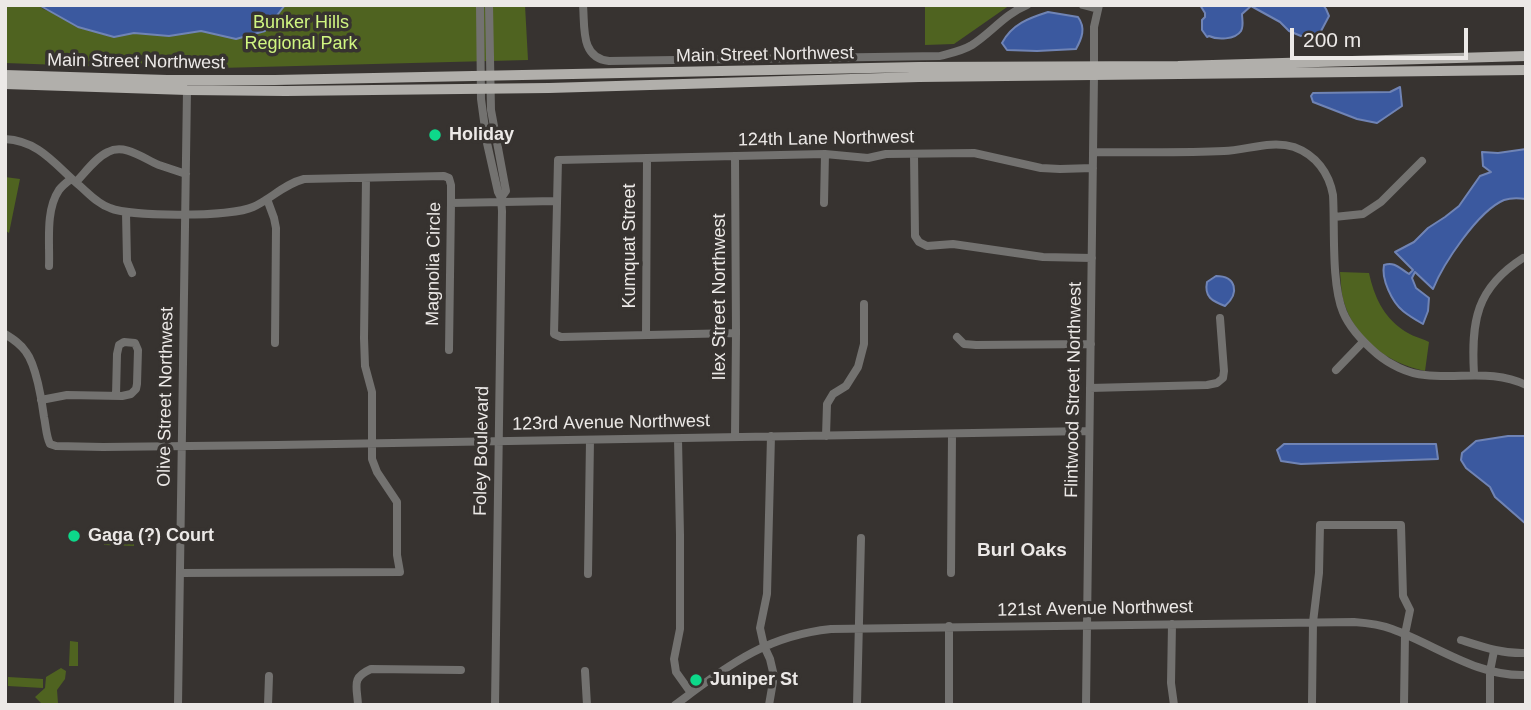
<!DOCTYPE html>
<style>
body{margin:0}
#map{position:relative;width:1531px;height:710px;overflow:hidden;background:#373330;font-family:Helvetica,sans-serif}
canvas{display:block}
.frame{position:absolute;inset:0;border:7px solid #ece9e7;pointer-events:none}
.scale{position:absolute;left:1290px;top:28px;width:178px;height:32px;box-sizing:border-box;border:4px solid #ece9e7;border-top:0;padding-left:9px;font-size:21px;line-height:24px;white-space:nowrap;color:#ece9e7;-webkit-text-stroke:5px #373330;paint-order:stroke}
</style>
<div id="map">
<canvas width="1531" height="710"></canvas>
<div class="frame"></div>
<div class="scale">200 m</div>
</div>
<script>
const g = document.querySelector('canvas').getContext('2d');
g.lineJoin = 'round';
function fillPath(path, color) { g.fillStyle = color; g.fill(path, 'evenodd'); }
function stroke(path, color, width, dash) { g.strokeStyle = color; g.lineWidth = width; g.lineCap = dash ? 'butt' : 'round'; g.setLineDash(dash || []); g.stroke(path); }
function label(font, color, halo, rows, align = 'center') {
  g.font = font + ' Helvetica,sans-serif'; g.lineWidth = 7; g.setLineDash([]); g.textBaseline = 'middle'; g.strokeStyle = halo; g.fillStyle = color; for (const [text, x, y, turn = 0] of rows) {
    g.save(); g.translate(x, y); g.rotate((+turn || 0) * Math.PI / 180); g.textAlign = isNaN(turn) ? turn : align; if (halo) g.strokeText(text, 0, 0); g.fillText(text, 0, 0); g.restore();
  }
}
fillPath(new Path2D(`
 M5,5H39L43,9L114,37L134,33L173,36L166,5H525L528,60L181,69L180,65L89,66L5,63Z
 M925,5H1010L954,44L925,45Z
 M5,177L20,179L9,233L5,230Z
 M1340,272L1369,273C1374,296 1383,316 1403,330C1411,336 1421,338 1429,342L1425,371C1387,363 1354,339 1343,299C1341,291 1341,281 1340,272Z
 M104,532L134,533V546L104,545Z
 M70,641L78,642V666H69Z
 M61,668L66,671L65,679L57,690L58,703L43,705L35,697L45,688L46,677Z
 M8,677L43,679V688L8,686Z`), '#4f6320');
const water = new Path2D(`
 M39,5H285L265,31L236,39L201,31L169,36L134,33L114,37L78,27Z
 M1200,5H1323L1326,9L1329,16L1320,33L1314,36H1301L1289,31L1280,22L1251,6L1242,14C1242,19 1244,26 1241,31C1235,40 1217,40 1209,36L1207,37L1202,30V20L1205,17V13Z
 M1048,12L1078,17C1086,28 1082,38 1076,49L1037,51L1007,50L1002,43C1012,24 1029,18 1048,12Z
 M1400,87L1402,106L1377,123L1357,119L1313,102L1311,96L1313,93L1390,92Z
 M1526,149V199C1519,198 1510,198 1504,200C1478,211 1443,264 1433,289L1415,272L1412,278L1416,288L1429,298L1428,311L1423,324C1416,320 1409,316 1403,311C1392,302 1381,279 1384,265C1395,261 1400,269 1409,274L1413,270L1395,252L1414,242L1428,228L1445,217L1459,206L1480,176L1491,172L1483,166L1482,152L1498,153Z
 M1216,276C1236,276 1240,293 1225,306C1212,301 1204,297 1207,282Z
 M1508,436H1526V524L1495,497L1490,487L1466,468L1461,460L1462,453L1476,441Z
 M1284,444H1436L1438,459L1301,464L1281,461L1277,450Z`);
fillPath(water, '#3b599f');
stroke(water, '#7084b5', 2);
stroke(new Path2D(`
 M480,5L481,99L487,143L498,192L501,198L502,211L495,705
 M489,5L491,110L506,191L501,198
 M583,5C585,27 580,58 609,61L940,56C951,53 962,51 972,45C991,33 1005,14 1027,5
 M1083,5L1098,9
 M1094,66V27L1099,5
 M5,139C40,141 55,165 80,186C89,194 98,204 110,208C131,217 231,217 253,207C271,199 284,184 304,179L444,176L449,178L451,185V203L449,350
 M1093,152C1137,152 1181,153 1224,151C1247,150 1271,140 1294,147C1316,155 1329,173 1333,195C1335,228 1331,283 1343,312C1350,329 1363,342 1377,354C1389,364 1408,374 1425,375C1460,379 1493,369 1526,385
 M914,154L915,236L919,242L927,246L953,244L1043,257L1092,258
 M76,182C85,173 95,158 108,152C125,143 144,159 159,165C168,168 177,171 186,174
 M267,199L274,218L276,228L275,343
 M451,203L556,201
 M824,203L825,154
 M126,213L127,261L132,273
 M1334,217L1363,214L1381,202L1422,161
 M49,266C50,243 45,211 59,190C62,186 67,182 71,179
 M736,333L561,337L554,334L558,160L825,154L868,158L886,154L974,153L1041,168L1060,169L1093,168
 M5,334C13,339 21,344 26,352C36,365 42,401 44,417C46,426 46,436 50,444L56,446L103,447L277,445L1089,431
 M646,335L647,158
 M957,337L964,344L976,345L1091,344
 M1336,370L1363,342
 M1474,374C1471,321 1476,288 1523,258
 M1090,388L1207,385L1217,383L1223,378L1224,371L1220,318
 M41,400L67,395L122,396L131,394L136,389L137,384L138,350L135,343L124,342L119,345L117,354L116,395
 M826,436L827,404L833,394L846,386L858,367L864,344V304
 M735,437L736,333L735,156
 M678,439L680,535V629L674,659L676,672L691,693
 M180,573L400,572L397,555V502L377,472L372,459V392L365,366L364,338L366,178
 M951,573L952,434
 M588,574L590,440
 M1172,624L1171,683L1174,705
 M949,626V705
 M1461,640C1483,647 1503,654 1526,653
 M585,671L587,705
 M1312,703L1313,622L1319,573L1320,525H1401L1403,596L1410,610L1405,634L1404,705
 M178,705L187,90
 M268,705L269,676
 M358,705C357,685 351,678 371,669L461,670
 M675,705C728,666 764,636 831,629L1354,622C1367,623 1379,624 1392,629C1436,645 1477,677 1526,675
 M769,705L774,676L770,659L764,646L760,628L767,594L771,436
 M857,705L861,538
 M1086,705L1094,75
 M1490,705V671L1494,651`), '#737270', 8);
stroke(new Path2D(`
 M5,75L167,80H275L919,67L1178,66L1526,56
 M5,84L187,90L286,91L549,88L919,77L1526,70`), '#b1afab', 10);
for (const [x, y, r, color] of [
 [435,135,7,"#0dd98a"],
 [74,536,7,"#0dd98a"],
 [696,680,7,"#0dd98a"]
]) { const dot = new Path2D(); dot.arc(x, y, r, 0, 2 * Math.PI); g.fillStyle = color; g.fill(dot); stroke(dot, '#373330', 2.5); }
label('18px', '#d0f581', '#373330', [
 ["Bunker Hills",301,23],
 ["Regional Park",301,44]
]);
label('18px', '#ece9e7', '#373330', [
 ["Main Street Northwest",765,55,-1],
 ["Main Street Northwest",136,62,1],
 ["124th Lane Northwest",826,139,-1],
 ["Kumquat Street",630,246,-90],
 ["Magnolia Circle",434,264,-89],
 ["Ilex Street Northwest",720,297,-90],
 ["Flintwood Street Northwest",1074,390,-89],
 ["Olive Street Northwest",166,397,-89],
 ["123rd Avenue Northwest",611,423,-1],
 ["Foley Boulevard",482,451,-89],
 ["121st Avenue Northwest",1095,609,-1]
]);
label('bold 18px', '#ece9e7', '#373330', [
 ["Holiday",449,135],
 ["Gaga (?) Court",88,536],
 ["Juniper St",710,680]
], 'left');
label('bold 19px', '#ece9e7', '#373330', [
 ["Burl Oaks",1022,551]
]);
</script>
